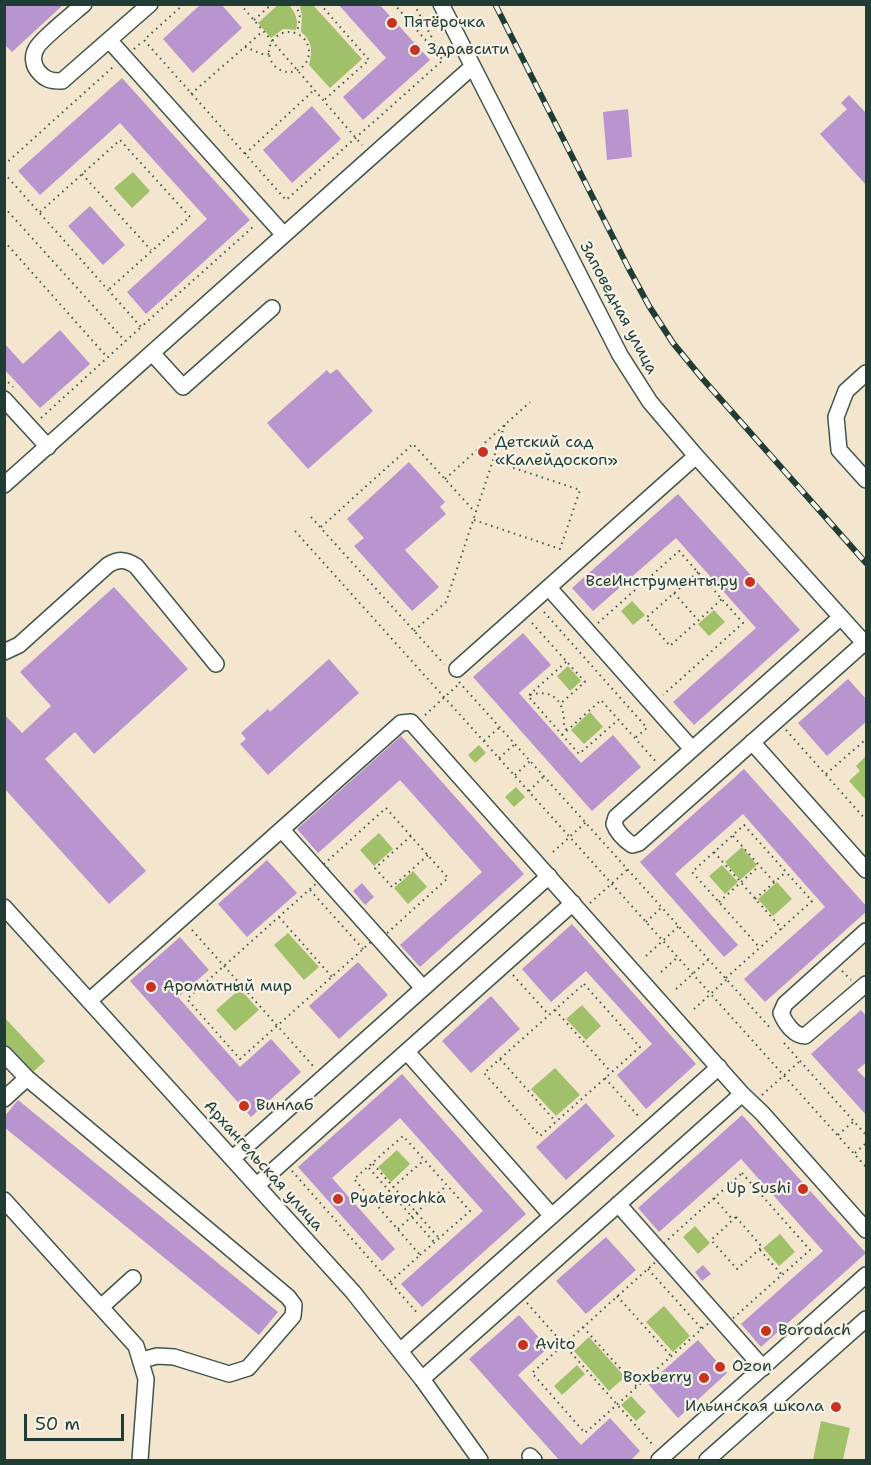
<!DOCTYPE html>
<meta charset="utf-8">
<style>
body{margin:0}
#map{position:relative;width:871px;height:1465px;overflow:hidden;background:#f4e5ce;font-family:"Shantell Sans",sans-serif}
canvas{display:block}
.frame{position:absolute;inset:0;border:6px solid #1f3d34;pointer-events:none}
.scale{position:absolute;left:24px;top:1414px;width:100px;height:27px;box-sizing:border-box;border:3px solid #1f3d34;border-top:0;padding-left:8px;font-size:18px;line-height:21px;white-space:nowrap;color:#1f3d34;-webkit-text-stroke:4px #f7f3e8;paint-order:stroke}
</style>
<div id="map">
<canvas width="871" height="1465"></canvas>
<div class="frame"></div>
<div class="scale">50 m</div>
</div>
<script>
const g = document.querySelector('canvas').getContext('2d');
g.lineJoin = 'round';
function fillPath(path, color) { g.fillStyle = color; g.fill(path, 'evenodd'); }
function stroke(path, color, width, dash) { g.strokeStyle = color; g.lineWidth = width; g.lineCap = dash ? 'butt' : 'round'; g.setLineDash(dash || []); g.stroke(path); }
function label(font, color, halo, rows, align = 'center') {
  g.font = font + ' "Shantell Sans",sans-serif'; g.lineWidth = 4.5; g.setLineDash([]); g.textBaseline = 'middle'; g.strokeStyle = halo; g.fillStyle = color; for (const [text, x, y, turn = 0] of rows) {
    g.save(); g.translate(x, y); g.rotate((+turn || 0) * Math.PI / 180); g.textAlign = isNaN(turn) ? turn : align; if (halo) g.strokeText(text, 0, 0); g.fillText(text, 0, 0); g.restore();
  }
}
fillPath(new Path2D(`
 M279,4L289,5C295,12 299,20 296,30L283,29L271,38L258,23Z
 M303,4L313,5L362,59L330,88L309,65C313,52 312,40 301,32L302,16L300,7Z
 M133,172L150,191L132,208L114,188Z
 M632,601L645,615L633,625L621,611Z
 M714,610L725,622L709,636L698,624Z
 M568,666L581,681L570,691L557,676Z
 M590,712L603,727L584,744L571,730Z
 M479,745L486,753L475,763L468,755Z
 M866,756V800L849,781L860,771L856,766Z
 M516,787L525,797L514,807L505,797Z
 M379,833L393,849L374,866L360,850Z
 M742,847L757,865L740,880L725,862Z
 M722,865L738,882L725,894L709,876Z
 M413,871L427,887L408,904L394,888Z
 M777,882L792,899L773,916L758,899Z
 M288,933L319,967L304,980L274,945Z
 M240,989L259,1010L235,1031L216,1010Z
 M582,1005L601,1026L586,1040L566,1019Z
 M5,1018L45,1061L31,1074L5,1045Z
 M555,1068L580,1095L556,1116L531,1089Z
 M397,1150L410,1164L391,1182L378,1167Z
 M695,1226L710,1243L698,1254L683,1237Z
 M780,1234L795,1252L779,1266L763,1248Z
 M664,1306L690,1336L673,1352L646,1322Z
 M589,1337L625,1377L609,1391L574,1351Z
 M577,1365L585,1374L562,1395L554,1386Z
 M631,1396L646,1412L636,1421L621,1405Z
 M821,1421L850,1428L843,1460H813Z`), '#a0c169');
fillPath(new Path2D(`
 M4,4H64L12,52L4,44Z
 M201,4H221L242,28L193,73L163,39Z
 M338,4H379L430,60L363,120L343,97L386,58Z
 M122,78L250,220L146,314L127,292L207,219L120,123L40,195L18,171Z
 M849,95L867,114V186L820,134L847,109L841,103Z
 M312,106L341,139L292,183L263,150Z
 M628,109L632,157L607,160L603,112Z
 M90,206L125,245L103,265L68,226Z
 M60,330L90,364L40,408L4,369V343L23,364Z
 M337,369L373,411L308,469L267,423L327,370L330,374Z
 M409,462L445,502L440,507L446,514L405,550L439,587L412,611L354,546L364,538L347,519Z
 M678,494L800,630L694,725L673,702L756,628L676,538L593,611L572,588Z
 M114,587L188,669L94,754L75,732L45,759L146,871L109,904L4,788V714L22,733L51,706L20,672Z
 M523,633L551,665L519,693L581,763L613,735L641,767L592,811L473,677Z
 M329,659L359,693L268,775L240,744L246,739L241,733L268,709L270,712Z
 M848,679L867,700V721L827,756L798,723Z
 M401,736L524,874L420,967L400,945L482,872L400,780L318,853L297,829Z
 M744,769L867,907V911L765,1002L744,979L825,907L743,814L675,874L738,945L724,957L640,862Z
 M267,860L297,893L247,937L218,904Z
 M362,883L374,897L365,905L353,891Z
 M572,924L696,1064L646,1109L617,1075L652,1044L586,971L551,1002L522,969Z
 M180,937L209,970L178,997L240,1067L271,1039L301,1072L251,1117L130,981Z
 M358,962L388,995L339,1039L309,1006Z
 M491,996L520,1029L471,1073L442,1041Z
 M861,1010L867,1017V1062L857,1070L867,1080V1116L811,1054Z
 M402,1074L526,1214L422,1307L401,1284L483,1211L400,1118L332,1178L395,1249L382,1261L298,1167Z
 M18,1100L278,1312L259,1335L4,1127V1117Z
 M586,1103L615,1136L566,1180L536,1147Z
 M742,1115L866,1253L761,1347L741,1324L823,1251L741,1159L659,1232L638,1208Z
 M606,1237L636,1270L586,1314L556,1281Z
 M703,1265L711,1274L702,1281L695,1272Z
 M519,1315L548,1348L518,1375L581,1445L610,1418L640,1451L630,1461H560L469,1359Z
 M698,1340L727,1373L678,1418L648,1384Z`), '#b895ce');
const minor = new Path2D(`
 M84,4C75,12 39,41 36,49C32,56 33,65 38,71C45,80 51,81 62,81L150,4
 M441,4L620,355L650,402L696,456L866,645
 M109,40L284,235
 M152,353L183,387L272,308
 M866,373L846,391L836,417L839,450L866,480
 M4,399L48,447
 M4,485L472,67
 M549,588L692,749
 M841,617L616,817L614,824C617,832 625,840 632,845L639,843L864,643
 M4,652L19,645L108,565C119,559 125,559 136,566L216,664
 M457,669L696,456
 M752,742L866,870
 M282,830L423,988
 M4,907L353,1292L422,1379L480,1460
 M866,931L785,1004L781,1013C785,1023 794,1036 805,1036L866,984
 M89,1001L401,723L411,722L742,1094L762,1113L866,1230
 M407,1052L552,1216
 M4,1054L27,1078
 M4,1099L27,1078L288,1297L294,1305L293,1316L248,1368L229,1374L174,1357L157,1356L142,1360
 M233,1158L549,876
 M257,1185L573,903
 M4,1200L136,1346L146,1379L140,1460
 M618,1204L763,1368
 M101,1307L133,1278
 M400,1351L719,1067
 M422,1379L742,1094
 M530,1456L534,1460
 M659,1460L866,1275
 M707,1460L866,1319`);
stroke(minor, '#3f564b', 18);
stroke(new Path2D(`
 M184,4L144,40L286,200L443,60L394,4
 M240,4L362,145
 M296,4L300,17L297,33
 M320,4L369,60L323,101
 M414,4L441,55
 M254,20L272,4
 M269 52a20 20 0 1 1 40 0a20 20 0 1 1-40 0Z
 M245,47L262,54H269
 M134,49L143,41
 M191,94L263,31
 M245,154L313,91
 M4,165L114,66
 M4,173L141,327L255,225
 M82,174L151,250
 M4,207L125,341
 M40,212L120,140L190,217L108,290
 M4,241L107,357
 M4,378L13,387
 M41,418L141,327
 M445,479L530,402
 M311,517L444,664
 M474,520L560,549L580,490L493,461
 M321,527L413,444L475,512
 M295,531L866,1167
 M698,572L646,618L670,646L722,599
 M674,593L698,620
 M544,612L647,728L635,738
 M532,623L585,682L561,703
 M598,623L679,551L743,623L663,695
 M414,631L446,602L505,424
 M566,662L528,696L579,754L618,720
 M459,682L772,1030
 M530,695C556,688 565,704 564,727L567,730
 M425,715L460,683
 M786,730L866,820
 M562,735L601,700L657,763
 M484,741L500,727
 M499,758L515,744
 M826,774L864,741L866,744
 M515,775L530,761
 M529,791L544,776
 M386,808L448,878L386,934L383,931L240,1059L187,999L330,871L324,864Z
 M411,836L375,868L392,887L428,855
 M733,836L774,882
 M553,852L586,822
 M714,852L782,929
 M310,890L363,949
 M755,899L786,872
 M719,902L759,866
 M590,903L628,869
 M279,917L332,977
 M646,922L662,907
 M192,930L314,1067
 M646,956L679,926
 M842,971L851,980
 M661,972L678,957
 M513,975L549,1015
 M726,978L812,901L744,825L692,872L760,948
 M584,984L640,1047L540,1136L484,1073Z
 M676,989L709,959
 M694,1009L727,979
 M555,1010L611,1072
 M784,1043L866,1135
 M500,1059L556,1122
 M605,1078L640,1118
 M762,1095L800,1061
 M838,1135L854,1121
 M855,1153L866,1143
 M373,1164L439,1238
 M369,1168L434,1242
 M292,1171L419,1315
 M742,1173L810,1250L731,1320L722,1311L585,1433L532,1373L669,1250L663,1244Z
 M714,1198L733,1220
 M375,1203L424,1160
 M736,1217L762,1247L737,1269L711,1240Z
 M398,1229L447,1185
 M760,1250L782,1275
 M648,1269L702,1329
 M390,1282L420,1255L354,1179L403,1136L470,1211L420,1255
 M617,1296L671,1356
 M527,1303L653,1445
 M583,1327L637,1387`), '#3f564b', 2, [1.5, 4.5]);
stroke(minor, '#fff', 15);
const rail = new Path2D(`
 M495,4L628,267L649,306L673,343L701,377L866,563`);
stroke(rail, '#1f3d34', 6);
stroke(rail, '#f7f3e8', 4, [11]);
for (const [x, y, r, color] of [
 [392,23,6,"#c8321e"],
 [415,50,6,"#c8321e"],
 [483,452,6,"#c8321e"],
 [750,582,6,"#c8321e"],
 [151,987,6,"#c8321e"],
 [244,1106,6,"#c8321e"],
 [803,1189,6,"#c8321e"],
 [338,1199,6,"#c8321e"],
 [766,1331,6,"#c8321e"],
 [523,1345,6,"#c8321e"],
 [720,1367,6,"#c8321e"],
 [704,1378,6,"#c8321e"],
 [836,1407,6,"#c8321e"]
]) { const dot = new Path2D(); dot.arc(x, y, r, 0, 2 * Math.PI); g.fillStyle = color; g.fill(dot); stroke(dot, '#f7f3e8', 2); }
label('16px', '#1f3d34', '#f7f3e8', [
 ["Пятёрочка",404,23],
 ["Здравсити",427,50],
 ["Детский сад",495,443],
 ["«Калейдоскоп»",495,461],
 ["ВсеИнструменты.ру",738,582,"right"],
 ["Ароматный мир",163,987],
 ["Винлаб",256,1106],
 ["Up Sushi",791,1189,"right"],
 ["Pyaterochka",350,1199],
 ["Borodach",778,1331],
 ["Avito",535,1345],
 ["Ozon",732,1367],
 ["Boxberry",692,1378,"right"],
 ["Ильинская школа",824,1407,"right"]
], 'left');
label('16px', '#1f3d34', '#f7f3e8', [
 ["Заповедная улица",618,308,62],
 ["Архангельская улица",263,1166,48]
]);
</script>
